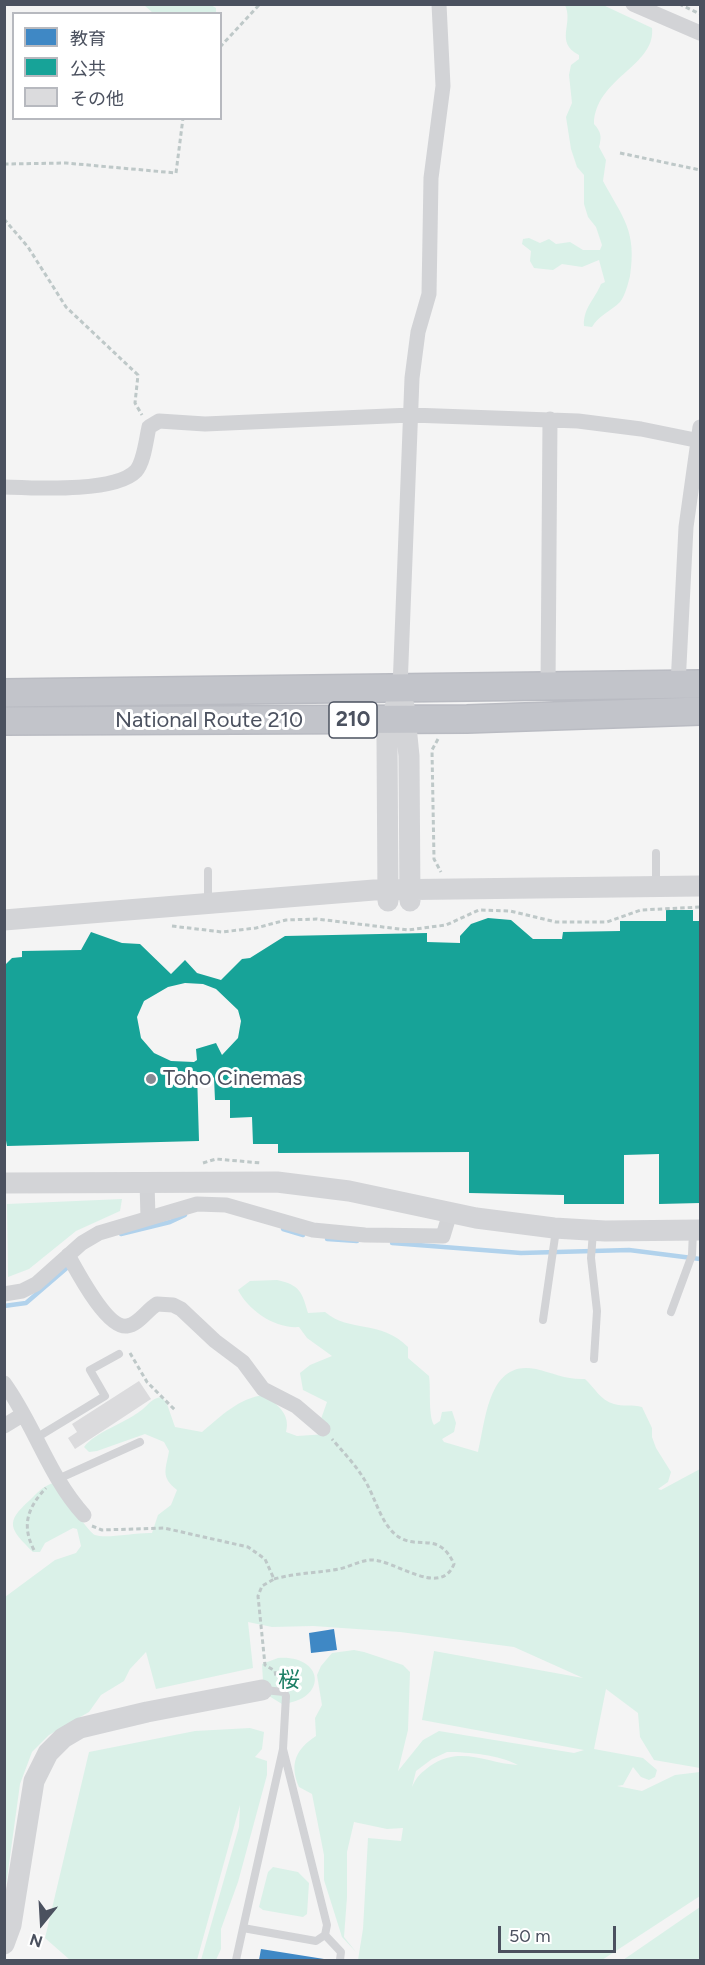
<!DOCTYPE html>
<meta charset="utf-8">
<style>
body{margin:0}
#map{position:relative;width:705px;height:1965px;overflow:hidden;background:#f4f4f4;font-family:Figtree,"Noto Sans JP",sans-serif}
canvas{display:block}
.frame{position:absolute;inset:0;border:6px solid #4b515f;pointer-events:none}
.legend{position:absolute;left:12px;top:12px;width:210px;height:108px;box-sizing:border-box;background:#fff;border:2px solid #b7b9bf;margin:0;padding:8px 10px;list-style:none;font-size:18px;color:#4b515f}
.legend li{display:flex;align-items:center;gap:12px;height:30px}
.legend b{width:30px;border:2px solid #b7b9bf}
.north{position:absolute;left:12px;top:1893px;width:60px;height:60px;-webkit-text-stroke:4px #fff;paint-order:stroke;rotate:198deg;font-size:16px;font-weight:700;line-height:24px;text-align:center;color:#4b515f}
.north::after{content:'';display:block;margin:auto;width:21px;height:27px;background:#4b515f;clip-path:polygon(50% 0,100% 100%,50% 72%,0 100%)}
.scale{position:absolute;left:498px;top:1926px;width:118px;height:27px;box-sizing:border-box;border:3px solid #4b515f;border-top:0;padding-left:8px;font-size:18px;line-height:21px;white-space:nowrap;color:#4b515f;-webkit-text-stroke:4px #fff;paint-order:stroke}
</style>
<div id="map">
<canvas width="705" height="1965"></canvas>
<div class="frame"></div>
<ul class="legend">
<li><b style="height:16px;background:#3f88c5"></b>教育</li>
<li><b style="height:16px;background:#17a398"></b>公共</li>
<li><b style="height:16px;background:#dbdbdd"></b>その他</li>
</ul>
<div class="north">N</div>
<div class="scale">50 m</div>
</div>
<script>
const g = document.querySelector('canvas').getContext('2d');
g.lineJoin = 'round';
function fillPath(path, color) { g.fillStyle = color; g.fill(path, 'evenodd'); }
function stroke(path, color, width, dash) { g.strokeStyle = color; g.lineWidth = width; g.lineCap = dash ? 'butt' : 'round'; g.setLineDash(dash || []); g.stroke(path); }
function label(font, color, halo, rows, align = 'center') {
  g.font = font + ' Figtree,"Noto Sans JP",sans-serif'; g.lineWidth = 6; g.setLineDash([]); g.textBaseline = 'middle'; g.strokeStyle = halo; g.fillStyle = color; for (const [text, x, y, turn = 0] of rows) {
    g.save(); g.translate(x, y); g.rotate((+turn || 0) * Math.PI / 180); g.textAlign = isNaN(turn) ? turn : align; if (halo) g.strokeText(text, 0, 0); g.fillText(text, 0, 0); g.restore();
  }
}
fillPath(new Path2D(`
 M144,5H211L216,8V13H153Z
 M565,5H603L652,28C656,66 595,78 594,124C601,132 602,136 599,147L606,160L603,181C623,218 637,231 630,276C628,284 625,296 620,302C611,311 599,315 592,327L584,326C583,308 595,299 601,284L605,282L599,260L582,267L562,264L553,270L534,268L530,261L531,251L522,244L523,239L529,238L540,243L549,239L556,244L570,242L583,250H600L602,245L596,227L588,217L584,204V175L577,167L571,149L566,117L572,103L569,75L571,65L579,59V55C554,42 574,24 565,5Z
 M122,1199L120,1211L76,1231L29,1269L8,1277L7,1204Z
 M277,1280C300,1285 302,1292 308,1313L325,1312C350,1333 380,1319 408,1347V1358L429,1376C431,1389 428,1415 434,1425L440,1421L442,1412L452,1411L456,1423L454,1432L442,1439L444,1442L478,1452C486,1420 488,1359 536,1369C553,1373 567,1380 585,1379C595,1388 600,1400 614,1404C622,1407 633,1404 642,1407L652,1428V1437L656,1448L671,1472L668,1482L658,1489L661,1490L700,1469V1768L654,1760L640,1737L638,1713L606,1689L594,1749L643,1758L657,1770L655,1777L649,1780L641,1777L633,1767L623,1785L617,1786L642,1791L675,1775L700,1772V1896L602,1960H358L363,1929L368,1838L401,1841L403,1828L387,1829L354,1822L347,1852V1897L344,1937L356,1952L342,1937L324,1880V1855L312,1794L299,1787C289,1764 296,1749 316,1736L315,1718L322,1705L317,1675L321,1666L332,1653L354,1650L364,1652L403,1665L410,1672L408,1730L398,1771L423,1740L439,1731L574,1753L584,1750L422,1720L434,1651L583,1678L514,1647L400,1632L313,1626L272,1627L248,1622L253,1668L156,1689L146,1652L130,1669L124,1681L101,1695L89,1712L49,1735L32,1752L20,1784L5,1893V1597L55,1560L76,1553L81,1546L77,1529L73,1528L45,1543L40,1552H33C10,1529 4,1523 30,1500C38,1492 42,1487 53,1483C61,1492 89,1533 95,1535C106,1539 138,1532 152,1533L158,1515L171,1505L177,1490C160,1477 166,1469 169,1451L164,1442L145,1434L97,1451L89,1452L84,1447C95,1432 126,1423 143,1409C150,1403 152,1398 162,1397L167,1404L175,1427L202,1432C221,1416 239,1398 264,1395C277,1404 291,1414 286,1432L297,1436L327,1434L321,1419L327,1402L303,1390L300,1373L310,1365L332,1356L307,1338L299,1327C275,1329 248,1310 238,1290L250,1281ZM447,1752C469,1752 499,1755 518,1765C486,1763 460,1745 430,1766C421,1773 417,1776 412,1787L416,1771L432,1759Z
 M278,1658C325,1655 328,1700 282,1704L269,1696L263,1681L262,1664Z
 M250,1728L264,1732L262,1749L255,1757L267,1761V1775L238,1882L221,1929V1949L216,1960H201L239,1827L240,1805L197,1960H70L45,1938L89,1752L195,1731Z
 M273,1867L298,1872L309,1883L307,1914L303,1917L263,1910L259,1907L268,1872Z
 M700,1907V1960H623Z`), '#daf1e8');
fillPath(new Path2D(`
 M334,1629L337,1650L311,1653L309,1633Z
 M261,1949L324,1959V1960H259Z`), '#3f88c5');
fillPath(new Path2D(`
 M666,910H693V921H700V1203L659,1204V1154L624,1155V1204H564V1195L469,1193V1152L278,1153V1144H253L252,1117L230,1118V1100H215L214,1078L206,1072H197L199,1141L7,1146L4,1130V966L12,958L22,957V951L81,950L91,932L122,943L140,944L171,974L185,960L197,973L221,980L242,959L250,958L285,936L427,933V942L460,943V936L471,924L488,918L511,920L533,939H562L563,932L620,931V921H666ZM185,983L203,984L216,989L238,1010L241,1021L238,1038L222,1055L216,1043L196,1049L197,1060L194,1062L171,1061L154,1053L141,1038L137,1017L144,1001L168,987Z`), '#17a398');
stroke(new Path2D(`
 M283,1229L303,1235
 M121,1234L170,1222L185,1215
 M327,1239L357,1241
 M392,1243L521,1253L629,1250L700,1259
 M4,1306L26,1303L69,1266`), '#b1d2ec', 4.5);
fillPath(new Path2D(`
 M139,1381L151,1399L75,1449L68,1438L77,1432L72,1424Z`), '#dbdbdd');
const highway = new Path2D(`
 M4,693L700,684
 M4,721L467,719L700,711`);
stroke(highway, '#b9bbc2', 30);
stroke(new Path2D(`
 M679,4L700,14
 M220,47L260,4
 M620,153L700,170
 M4,164L66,163L176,173L183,118
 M4,219L28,247L66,307L138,375L135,403L142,415
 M438,739L432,750L434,859L441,872
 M172,926L222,932L256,928L286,920L317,919L408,930L446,925L479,910L510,911L556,922H607L641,910L700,907
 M203,1163L216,1159L261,1163
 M130,1353L147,1382L176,1411
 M92,1526L102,1530L164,1528L248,1547L265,1559L274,1579L262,1586L258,1596L265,1665L275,1671L276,1677
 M34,1550C21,1525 28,1507 46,1488
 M274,1579C296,1573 317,1573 339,1569C349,1567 359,1561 370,1560C393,1558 440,1599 454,1564C438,1529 417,1552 396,1535C380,1522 375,1496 364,1479C355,1464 343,1452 332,1439`), '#bec8c8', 3, [4.5, 3]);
stroke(new Path2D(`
 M656,885V853
 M208,902V871
 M593,1232L591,1258L597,1311L594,1359
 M671,1312L692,1255L693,1231
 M543,1320L556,1230
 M36,1438L105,1396L90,1370L119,1354
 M58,1479L140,1442
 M264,1690L284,1692L286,1696L283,1749L327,1925L325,1935L316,1941L243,1928L283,1749
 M325,1935L341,1952L340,1960
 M236,1960L243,1928`), '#d2d3d6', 8);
stroke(new Path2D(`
 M633,4L700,33
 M4,487C33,488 115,493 136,471C144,462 146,440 149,427L159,421L205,424L411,415L578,421L641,429L700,441
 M678,685L686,527L700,427
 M548,686L550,419
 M400,688L412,378L418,332L429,294L431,178L443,86L439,4
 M147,1182L148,1218
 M68,1255C77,1271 107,1329 127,1326C138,1325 147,1310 157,1304L173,1305L181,1309L215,1341L243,1362L263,1389L296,1406L323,1429
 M4,1294L22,1291L36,1284L82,1243L99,1233L197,1204L226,1205L313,1230L365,1235L443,1236L450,1213
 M4,1383C34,1424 49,1477 84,1515
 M4,1426L22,1415`), '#d2d3d6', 15);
stroke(new Path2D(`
 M404,706L409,756L410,901
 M388,901L387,739L400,688
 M4,920L374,890L700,886
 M4,1183L277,1182L349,1191L476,1218L554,1228L605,1231L700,1230
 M4,1944L11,1925L34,1781L48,1753L63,1738L80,1728L147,1712L262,1690`), '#d3d4d7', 21);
stroke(highway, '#c2c4ca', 27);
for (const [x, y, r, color] of [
 [151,1079,6,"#868a93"]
]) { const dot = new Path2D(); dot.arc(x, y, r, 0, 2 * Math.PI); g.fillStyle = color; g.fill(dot); stroke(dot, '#fff', 2); }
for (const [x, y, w] of [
 [353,720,48]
]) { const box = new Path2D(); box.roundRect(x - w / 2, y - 18, w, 36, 4.5); g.fillStyle = '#fff'; g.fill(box); stroke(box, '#4b515f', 1.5); }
label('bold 21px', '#4b515f', null, [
 ["210",353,720]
]);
label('22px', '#4b515f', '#fff', [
 ["National Route 210",209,721]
]);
label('22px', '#4b515f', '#fff', [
 ["Toho Cinemas",163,1079]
], 'left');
label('22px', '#1d7f65', '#fff', [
 ["桜",289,1681]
]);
</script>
